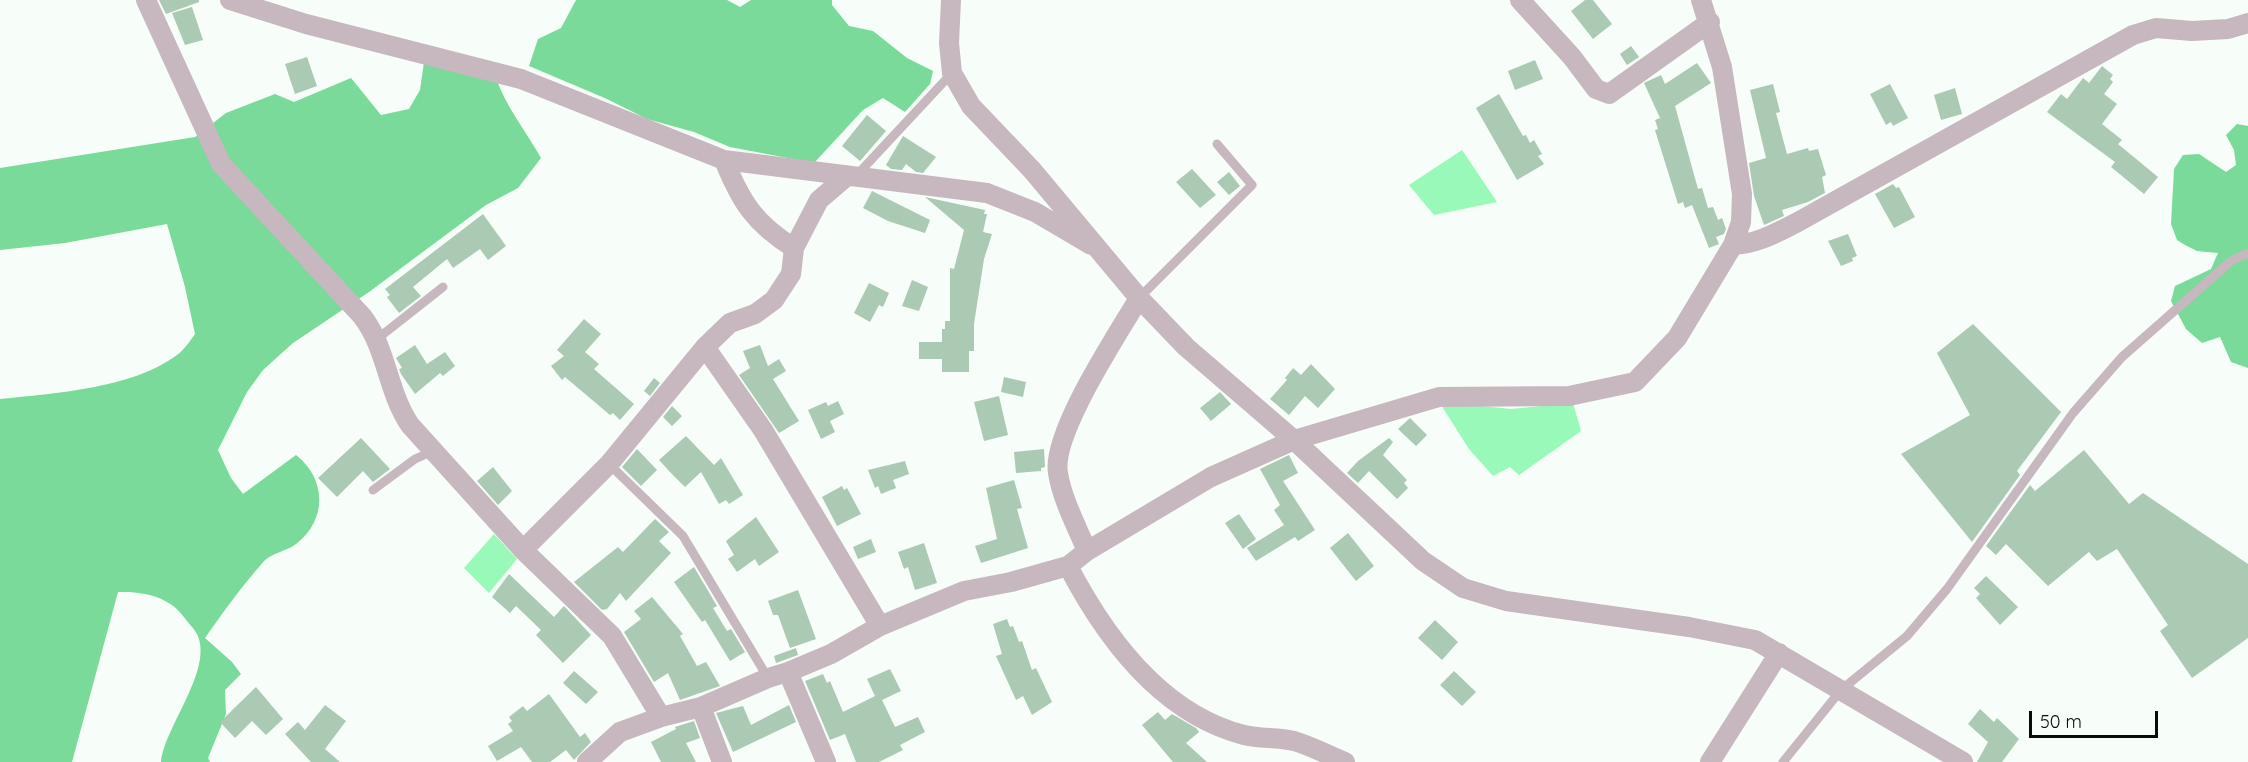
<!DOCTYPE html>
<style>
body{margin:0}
#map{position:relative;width:2248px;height:762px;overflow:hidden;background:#f7fdf8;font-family:Quicksand,sans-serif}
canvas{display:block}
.scale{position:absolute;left:2029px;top:711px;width:129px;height:27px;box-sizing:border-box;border:3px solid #050f08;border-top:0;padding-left:8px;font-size:18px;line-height:21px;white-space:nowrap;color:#050f08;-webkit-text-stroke:4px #f7fdf8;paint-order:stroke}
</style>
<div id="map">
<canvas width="2248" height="762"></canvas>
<div class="scale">50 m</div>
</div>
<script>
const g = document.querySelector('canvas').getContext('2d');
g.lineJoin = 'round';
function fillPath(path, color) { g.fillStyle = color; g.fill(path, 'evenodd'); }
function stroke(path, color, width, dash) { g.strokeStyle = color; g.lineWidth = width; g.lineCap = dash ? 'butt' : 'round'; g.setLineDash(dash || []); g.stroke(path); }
fillPath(new Path2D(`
 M1462,150L1497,202L1434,215L1409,185Z
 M1443,402L1511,409L1573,403L1581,431L1519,475L1510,467L1493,476L1469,449L1443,408Z
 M494,534L517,559L489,593L464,568Z`), '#98f9b8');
fillPath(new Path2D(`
 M576,0H727L740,7L751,0H832V5L849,26L873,31L907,58L933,71L930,84L905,112L883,98L863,110L814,163L730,147L694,132L647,119L607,99L529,66L538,39L561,28Z
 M424,62L496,78C506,107 526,131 541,158L518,188L486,205L369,292L293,343L263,370L247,392L218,450L231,478L243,494L296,455C326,478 328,520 296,544C287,551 272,553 264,561C243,585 223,612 205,638L232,662L241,674L225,690L226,714L208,758L210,762H161C165,726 212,672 198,636C195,629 188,623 184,617C169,596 142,591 118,592L72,762H0V399C55,393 131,389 177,355C184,350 190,341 195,334L185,287L167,224L65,243L0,250V168L195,137L226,113L275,94L294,102L351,78L381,115L409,109L420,90Z
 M2237,124L2248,126V368L2231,362L2220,337L2202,343L2186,329L2171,301L2175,286L2211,269L2218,253L2197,251L2185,245L2177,240L2171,224L2174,169L2183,155L2199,154L2226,172L2236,165L2234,150L2226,135Z`), '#79da9a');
fillPath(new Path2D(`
 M159,0H199V2L166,14Z
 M1585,0H1593L1612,24L1593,39L1571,11Z
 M192,7L203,40L185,45L172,13Z
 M1631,46L1639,57L1627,65L1620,54Z
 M307,57L317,86L295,94L285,64Z
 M1535,60L1543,79L1515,90L1508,71Z
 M1697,63L1711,83L1675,106L1698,189L1702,188L1708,208L1713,207L1718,220L1722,218L1726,229L1724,234L1716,237L1719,244L1709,248L1692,205L1685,208L1683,202L1678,204L1655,130L1658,129L1655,120L1660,118L1644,83L1661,75L1665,84Z
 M2102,66L2113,75L2110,79L2113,82L2104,94L2117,104L2102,124L2122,140L2118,144L2158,177L2144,194L2111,167L2115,162L2047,112L2061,94L2067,99L2083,78L2089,83Z
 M1773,84L1780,112L1776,113L1787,154L1808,148L1809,151L1818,149L1826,175L1822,177L1825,193L1808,202L1782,210L1784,216L1764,225L1754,196L1749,163L1766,158L1750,90Z
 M1890,84L1908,118L1893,126L1891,122L1886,125L1870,94Z
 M1955,88L1962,114L1941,120L1934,95Z
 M1499,94L1523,136L1526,135L1530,143L1534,140L1542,154L1538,156L1544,164L1517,180L1476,108Z
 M867,115L886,131L860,161L842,146Z
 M903,136L936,157L923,173L916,172L906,164L902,170L891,169L886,165Z
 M1192,169L1216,195L1200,208L1176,182Z
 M1229,172L1240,186L1229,195L1217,182Z
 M1893,184L1896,188L1899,187L1915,217L1894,228L1875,194Z
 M872,191L930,220L925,233L888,221L863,208Z
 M925,197L985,210L984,214H987L983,232L992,234L984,259L974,324V351H969V372H942V359H919V342H942V329H945V321H950V268L954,269L964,230Z
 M483,214L506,246L488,260L480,249L453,268L447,259L413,287L421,296L399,313L387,297L390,295L385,289Z
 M1848,234L1857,256L1852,258L1853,261L1841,266L1828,241Z
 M912,280L928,287L919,311L902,306Z
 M869,283L889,293L883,307L879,305L870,322L854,313Z
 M584,319L601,334L585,352L599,364L594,369L634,404L620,420L613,413L610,415L565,377L562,380L551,366L564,356L557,350Z
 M1973,324L2061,412L2017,471L2020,475L1972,542L1901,454L1970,415L1937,353Z
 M415,345L427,364L445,352L455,366L443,376L440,373L415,394L401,374L399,369L402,368L396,358Z
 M760,345L768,366L779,359L786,371L773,379L799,421L779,433L739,375L750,368L743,351Z
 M1311,364L1335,389L1318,408L1305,396L1289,415L1270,399L1287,380L1285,378L1293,368L1301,375Z
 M1004,377L1026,382L1023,397L1001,392Z
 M654,378L660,383L650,396L644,391Z
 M1220,392L1231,404L1211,421L1200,408Z
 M999,396L1008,435L984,441L974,402Z
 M838,401L844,414L830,421L835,432L821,439L808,410L826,402L828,406Z
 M672,406L682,416L672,426L663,417Z
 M1410,418L1427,435L1416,446L1398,429Z
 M686,436L714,465L721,458L743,495L729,504L726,500L719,504L701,472L685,487L670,472L659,460Z
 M361,438L390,469L373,482L363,471L337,497L318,478Z
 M1389,438L1393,442L1383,455L1407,480L1404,483L1408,488L1397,499L1369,471L1358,483L1347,473L1358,461Z
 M637,449L657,470L641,486L622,467Z
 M1044,449L1045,467L1041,468V471L1016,473L1014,452Z
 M2084,450L2129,504L2143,493L2248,564V638L2192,678L2160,631L2168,625L2117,549L2097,561L2089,552L2048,586L2006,544L1996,555L1986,546L2030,485L2035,491Z
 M1289,455L1298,473L1283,481L1315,530L1298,541L1295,537L1256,561L1247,548L1284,525L1274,510L1280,505L1260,469Z
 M905,461L909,474L893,480L896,488L881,494L878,486L875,488L868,470Z
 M493,467L512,491L498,505L477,481Z
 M1014,480L1022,508L1017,509L1028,548L981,563L975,546L997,539L986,488Z
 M842,486L844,490L847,488L861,514L837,526L822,497Z
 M1239,514L1256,539L1243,549L1225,523Z
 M756,517L779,552L759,566L755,559L737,572L728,559L734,555L726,541Z
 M655,519L669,532L659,541L671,553L626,601L620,593L607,609L602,610L574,582L618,547L623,552Z
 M1348,533L1374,566L1356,581L1330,548Z
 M871,539L876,552L858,559L853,547Z
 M924,543L937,583L915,590L908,567L904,569L898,552Z
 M694,567L717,606L713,608L727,631L731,629L745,652L730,661L705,620L702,622L674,582Z
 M509,574L554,617L564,606L591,635L563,663L536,635L541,630L516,606L510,613L492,597Z
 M1986,576L2018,607L2000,625L1976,598L1980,594L1974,588Z
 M798,590L816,639L790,648L778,615H773L768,601Z
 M652,597L683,634L680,636L697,666L706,662L720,686L680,700L668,673L654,682L624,632L641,619L634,611Z
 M1007,619L1010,627L1013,626L1019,642L1022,641L1032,670L1036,668L1052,702L1032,715L1023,696L1016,700L996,656L1002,654L993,624Z
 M1435,620L1458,642L1442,660L1418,638Z
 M796,648L798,655L776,663L774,656Z
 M890,669L901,691L882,700L895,727L918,717L925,732L900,745L903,750L879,762H856L845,734L830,740L805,681L823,674L827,683L830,681L843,712L875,696L867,679Z
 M574,671L598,692L586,704L563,683Z
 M1454,671L1476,692L1462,706L1440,685Z
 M256,687L283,719L266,735L252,721L235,738L220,722Z
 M549,694L580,737L585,733L591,742L574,760L566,750L550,762H532L521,747L497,761L488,746L513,731L508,724L512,721L509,717L523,706L527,711Z
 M325,705L346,721L325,749L340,762H311L285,734L298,722L305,730Z
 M789,705L796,722L733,752L716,713L743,706L751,725Z
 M1980,709L1994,722L1997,718L2019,739L2002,762H1977L1988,742L1968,724Z
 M1158,712L1165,720L1172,714L1196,728L1199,732L1186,743L1207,762H1173L1142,725Z
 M694,721L700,738L686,743L696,762H661L651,742L676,729L675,727Z`), '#aacab3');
stroke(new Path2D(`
 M856,176L952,73
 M1139,298L1252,185L1217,144
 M377,339L443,287
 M609,464L683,536L768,678
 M373,490L415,459L433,451
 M1783,762L1841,690L1907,636L1947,589L2073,413L2122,357L2231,261L2248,253`), '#c7b7bf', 9);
stroke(new Path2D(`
 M146,0L221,164L362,316C387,348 387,391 410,425L523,550L612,636L661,717
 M230,0L306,24L521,79L724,160L987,193L1035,212L1091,245
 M951,0L949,43L952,73L971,106L1032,170L1139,298L1186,347L1294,440L1423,561L1463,588L1506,601L1689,627L1755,640L1963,762
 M1520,0L1572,57L1596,89L1609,94L1710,22
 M724,160C741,202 755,224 794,248
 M1733,245C1757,244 1776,233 1796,223L2133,35L2156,28L2192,31L2228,29L2248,23
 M705,347L763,430L880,626
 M523,550L609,464L705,347L730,323L755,314L774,300L791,274L794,248L819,200L846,177
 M1087,551C1077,527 1062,499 1058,473C1051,434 1118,334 1139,298
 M1068,566C1105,637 1162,714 1244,735C1260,739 1278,737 1294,741C1311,746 1328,755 1345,762
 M788,672L826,762
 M701,707L722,762
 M587,762L620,732L661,717L701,707L768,678L788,672L831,654L880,626L964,591L1011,582L1068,566L1087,551L1211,477L1294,440L1439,397L1569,396L1635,382L1677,338L1733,245L1741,222L1742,194L1722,67L1701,0
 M1710,762L1779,653`), '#c7b7bf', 20);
</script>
